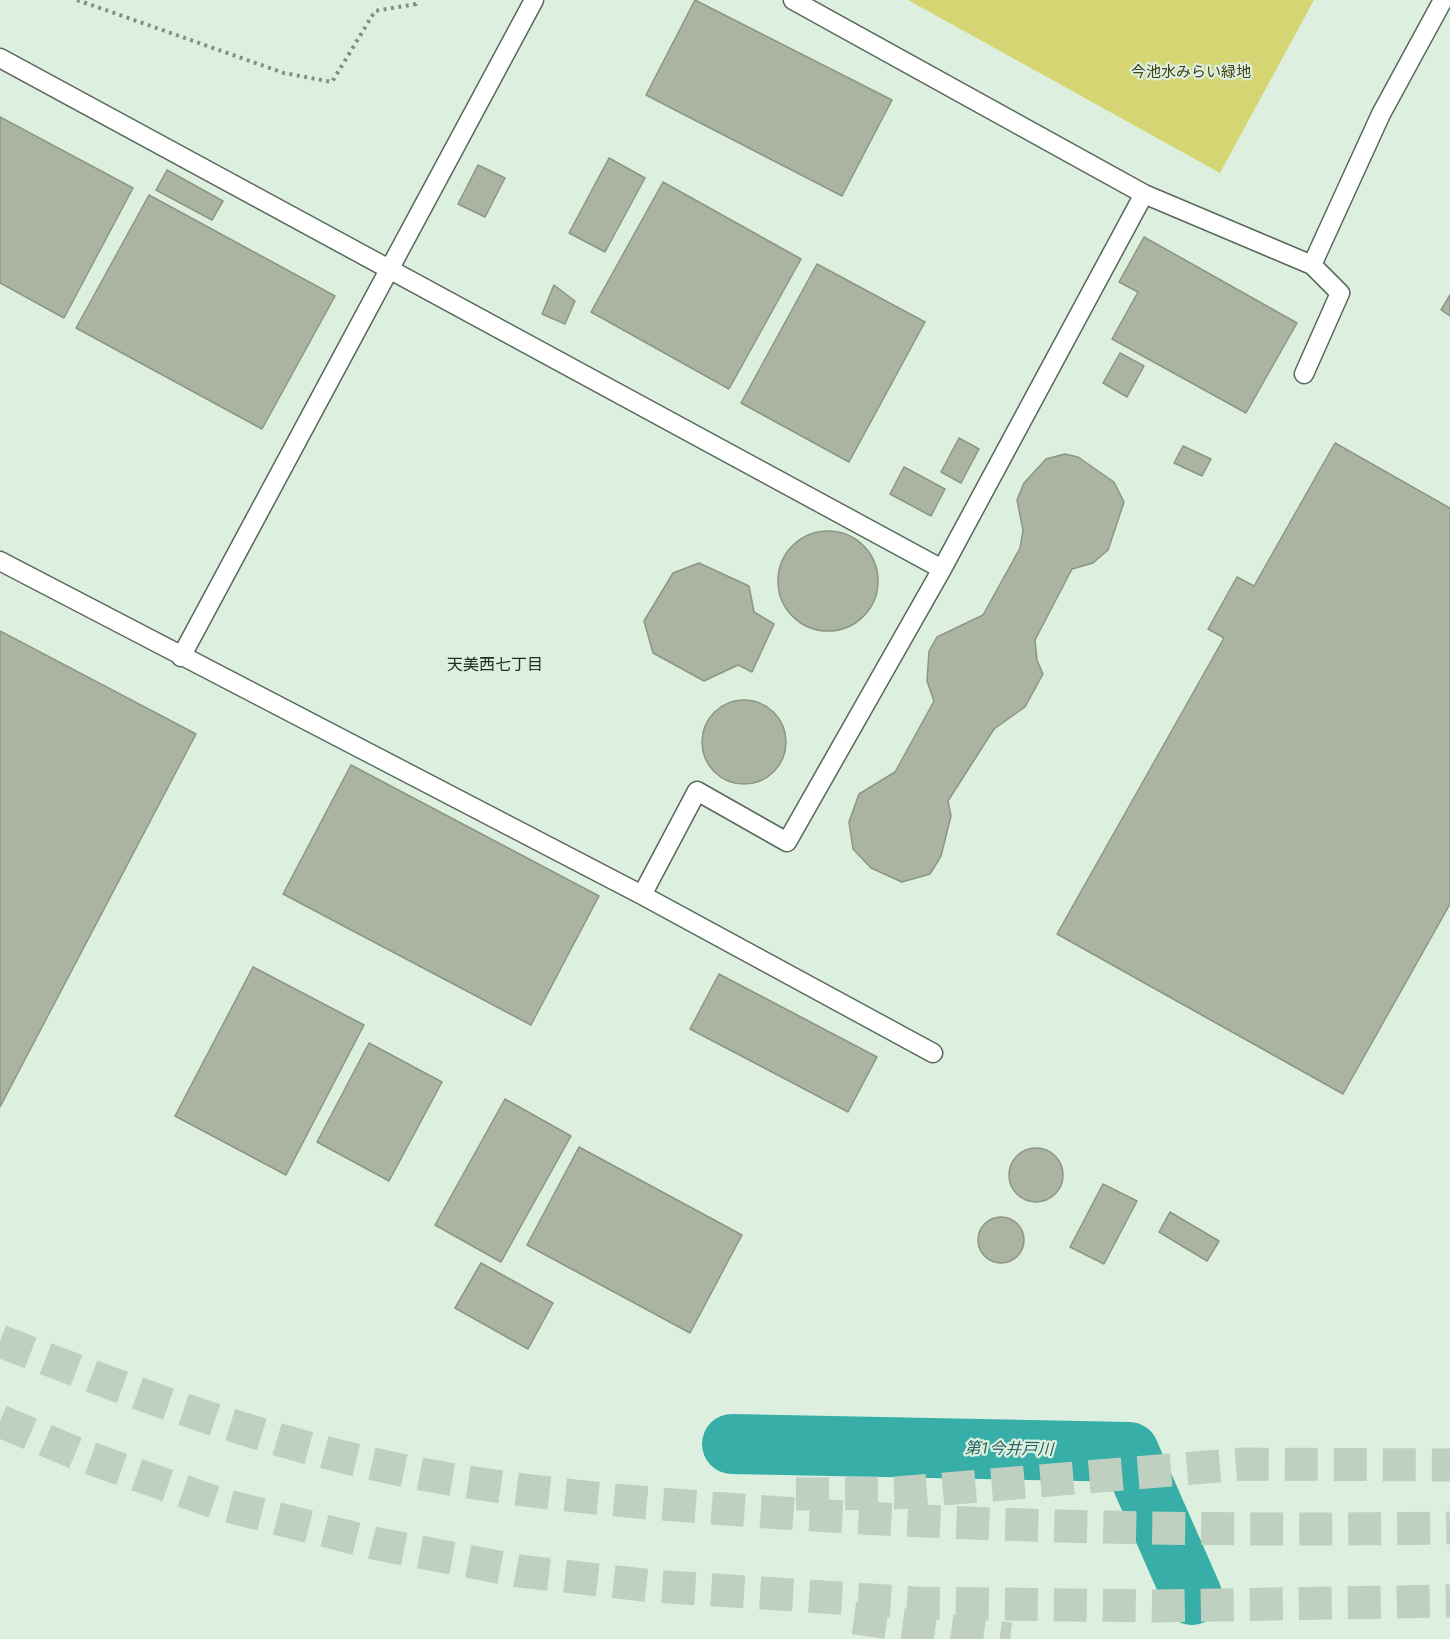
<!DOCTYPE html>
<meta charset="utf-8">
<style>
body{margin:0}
canvas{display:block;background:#ddf0e0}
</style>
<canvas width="1450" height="1639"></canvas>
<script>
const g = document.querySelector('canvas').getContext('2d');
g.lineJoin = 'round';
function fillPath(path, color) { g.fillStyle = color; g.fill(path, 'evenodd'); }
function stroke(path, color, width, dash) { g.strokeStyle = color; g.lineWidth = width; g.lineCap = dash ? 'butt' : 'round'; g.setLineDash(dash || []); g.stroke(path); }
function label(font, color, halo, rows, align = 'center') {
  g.font = font + ' Roboto,"Noto Sans JP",sans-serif'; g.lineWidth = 4.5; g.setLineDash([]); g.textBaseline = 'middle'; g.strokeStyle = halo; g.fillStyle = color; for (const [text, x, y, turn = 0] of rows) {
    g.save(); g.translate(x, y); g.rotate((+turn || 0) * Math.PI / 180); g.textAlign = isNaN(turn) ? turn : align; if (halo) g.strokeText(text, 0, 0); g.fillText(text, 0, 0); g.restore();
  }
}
fillPath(new Path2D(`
 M908,0H1314L1220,173Z`), '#d5d574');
stroke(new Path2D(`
 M732,1444L1129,1452L1192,1595`), '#37afa8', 60);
const building = new Path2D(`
 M695,0L892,100L842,196L646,95Z
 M0,117L133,188L64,318L0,283Z
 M609,158L645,178L605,252L569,233Z
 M478,165L505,178L485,217L458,204Z
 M167,170L223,201L212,220L156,190Z
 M663,182L801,259L729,389L591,312Z
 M149,195L335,296L262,429L76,328Z
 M1144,237L1297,323L1246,413L1112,339L1138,292L1119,282Z
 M817,264L925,322L849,462L741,403Z
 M554,285L575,301L565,324L542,314Z
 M1450,295V316L1441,310Z
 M1120,353L1144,366L1127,397L1103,383Z
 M959,438L979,449L961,483L941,472Z
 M1335,443L1450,508V904L1343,1094L1057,934L1224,638L1208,629L1237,577L1254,586Z
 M1183,446L1211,459L1202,476L1174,463Z
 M1065,454L1078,457L1114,482L1124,502L1108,550L1093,563L1072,569L1035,640L1037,660L1043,674L1025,707L994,729L948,801L951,816L941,856L930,874L902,882L871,868L853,849L849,822L859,794L895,772L934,701L927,681L929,651L937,637L983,615L1020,548L1023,530L1017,500L1024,483L1046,459Z
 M904,467L945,489L931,516L890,494Z
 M778 581a50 50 0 1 1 100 0a50 50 0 1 1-100 0Z
 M699,563L749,586L754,612L774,624L752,672L738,665L704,681L653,653L644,621L673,573Z
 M0,631L196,734L0,1107Z
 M702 742a42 42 0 1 1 84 0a42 42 0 1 1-84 0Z
 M351,765L599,896L531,1025L283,894Z
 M253,967L364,1025L286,1175L175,1116Z
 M719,974L877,1057L848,1112L690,1029Z
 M369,1043L442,1082L389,1181L317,1142Z
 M505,1099L571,1136L501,1262L435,1225Z
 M579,1147L742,1235L690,1333L527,1245Z
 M1009 1175a27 27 0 1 1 54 0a27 27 0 1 1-54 0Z
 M1103,1184L1137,1201L1104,1264L1070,1247Z
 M1170,1212L1219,1241L1207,1261L1159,1232Z
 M978 1240a23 23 0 1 1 46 0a23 23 0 1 1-46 0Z
 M481,1263L553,1303L528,1349L455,1308Z`);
fillPath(building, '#abb4a1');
stroke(building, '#8c9683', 1.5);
stroke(new Path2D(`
 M0,1341C126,1390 255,1439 387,1467C508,1493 631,1502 754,1511C986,1528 1218,1531 1450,1528
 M0,1421L78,1454L220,1504L373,1543L519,1571L653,1586L917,1603L1154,1606L1450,1601
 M796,1494L896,1493L1242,1464L1450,1465
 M854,1618L1010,1639`), '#bfd0c1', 33, [33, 16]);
const service = new Path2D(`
 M793,0L1144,194L1312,265L1340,293L1304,374
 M0,58L942,569
 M1312,265L1381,114L1443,0
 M0,561L642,895L933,1053
 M181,657L534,0
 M642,895L697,791L787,842L942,569L1144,194`);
stroke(service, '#58685b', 21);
stroke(new Path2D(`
 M77,0L284,73L332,82L375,11L416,4L418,0`), '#829084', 4, [3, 4.5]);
stroke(service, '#fff', 18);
label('15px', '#424215', '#ddf0e0', [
 ["今池水みらい緑地",1191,73]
]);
label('16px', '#1f2d21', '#ddf0e0', [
 ["天美西七丁目",495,666]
]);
label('italic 16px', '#23625e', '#ddf0e0', [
 ["第1今井戸川",1009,1450,1]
]);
</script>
